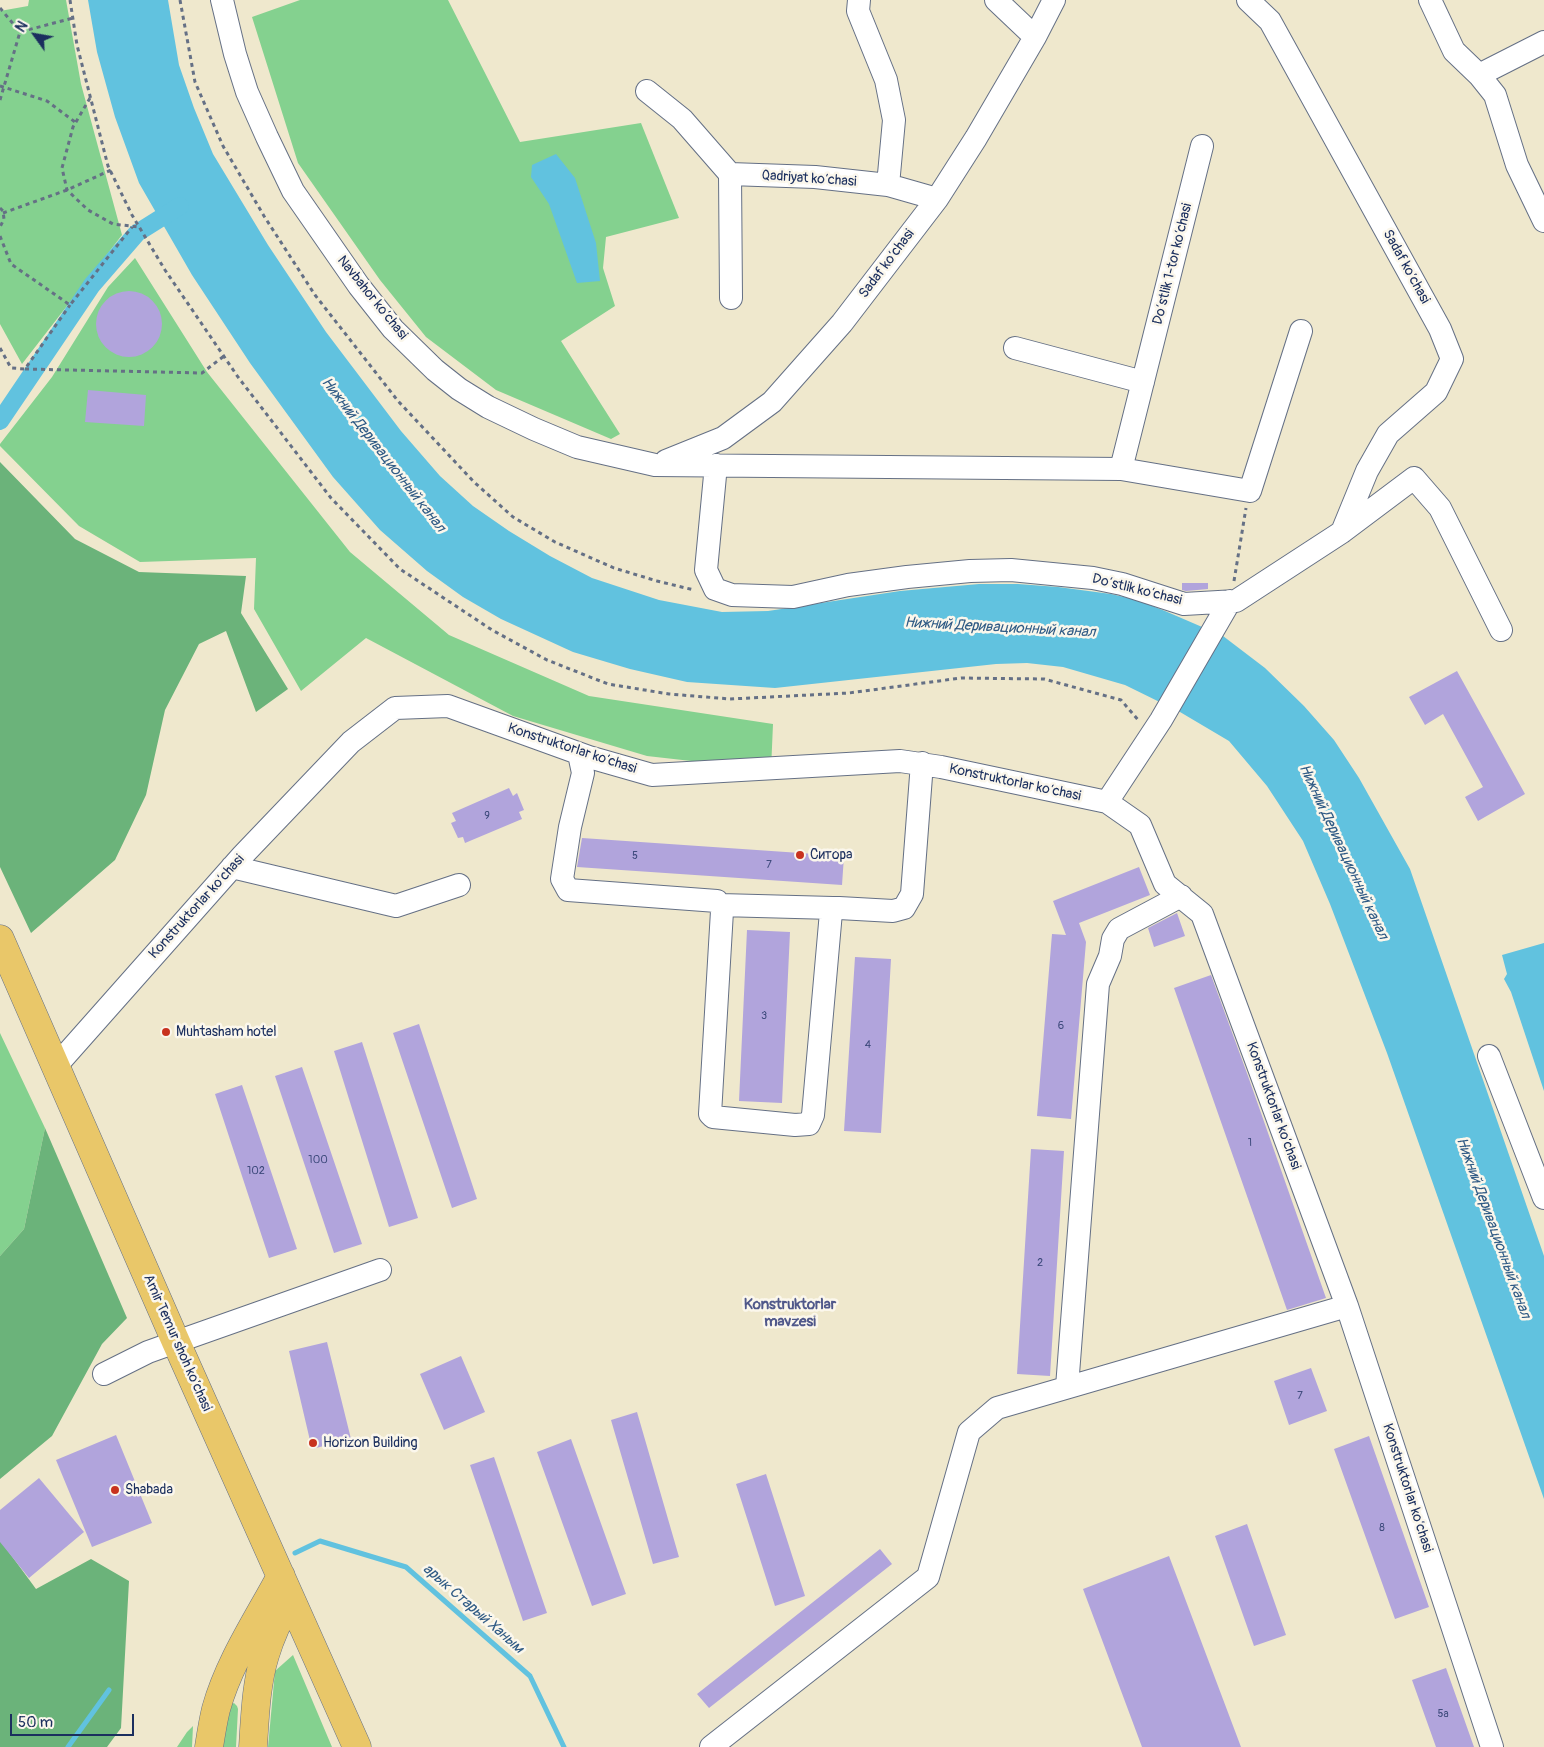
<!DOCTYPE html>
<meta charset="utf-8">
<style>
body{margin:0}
#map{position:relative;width:1544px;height:1747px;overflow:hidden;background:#efe8cd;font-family:Pangolin,sans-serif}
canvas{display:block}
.north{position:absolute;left:10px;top:10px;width:50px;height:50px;-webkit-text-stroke:4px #fbf7ec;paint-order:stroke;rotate:302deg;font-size:14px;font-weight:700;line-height:20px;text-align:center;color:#1b2f5e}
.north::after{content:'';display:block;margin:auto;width:18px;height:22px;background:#1b2f5e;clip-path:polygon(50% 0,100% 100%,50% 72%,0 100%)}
.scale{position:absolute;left:10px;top:1714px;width:124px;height:22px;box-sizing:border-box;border:2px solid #1b2f5e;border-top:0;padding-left:6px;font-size:15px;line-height:18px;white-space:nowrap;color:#1b2f5e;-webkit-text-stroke:4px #fbf7ec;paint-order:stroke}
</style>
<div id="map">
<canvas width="1544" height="1747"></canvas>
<div class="north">N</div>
<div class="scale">50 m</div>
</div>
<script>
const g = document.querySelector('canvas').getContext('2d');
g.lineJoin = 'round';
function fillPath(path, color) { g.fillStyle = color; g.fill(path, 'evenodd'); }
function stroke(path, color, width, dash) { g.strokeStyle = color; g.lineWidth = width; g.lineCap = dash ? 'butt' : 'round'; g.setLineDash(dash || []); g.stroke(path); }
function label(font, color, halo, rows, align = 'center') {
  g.font = font + ' Pangolin,sans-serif'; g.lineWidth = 5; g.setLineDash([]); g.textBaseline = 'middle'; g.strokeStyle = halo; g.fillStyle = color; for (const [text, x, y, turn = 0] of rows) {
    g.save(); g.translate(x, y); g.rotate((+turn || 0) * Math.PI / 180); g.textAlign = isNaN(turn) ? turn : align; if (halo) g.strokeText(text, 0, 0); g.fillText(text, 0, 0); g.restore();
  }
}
fillPath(new Path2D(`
 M29,0H66L81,84L122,235L22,364L0,324V11L28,6Z
 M300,0H448L520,142L641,123L679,218L606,237L603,268L615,306L561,341L620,434L611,439L496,390L426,337L380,280L298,163L252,17Z
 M135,258L207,372L350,552L449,635L589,696L773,724L771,770L647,756L513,716L366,638L301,691L254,609L256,558L140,562L79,526L0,446V444L52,377L108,287Z
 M0,1033L45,1128L24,1229L0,1256Z
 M293,1655L332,1747H268L275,1671Z
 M234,1703L237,1706L238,1709L236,1747H222L230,1705Z
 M193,1726L192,1747H177L187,1732Z`), '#84d18f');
fillPath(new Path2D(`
 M0,462L75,539L139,572L246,576L241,613L288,689L256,712L226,631L199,644L165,710L146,795L115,860L31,933L0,867Z
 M45,1128L127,1318L102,1344L52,1436L0,1479V1256L24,1229Z
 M0,1540L36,1589L91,1559L129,1581L121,1728L107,1747H0Z`), '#6bb37a');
fillPath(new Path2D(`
 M88,0H168L179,65L194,108L213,154L268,245L326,332L401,431L440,476L473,506L509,531L550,556L592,578L659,600L722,612L768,611L900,591L979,584H1018L1058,587L1111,594L1137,600L1165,611L1223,636L1265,668L1304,706L1334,740L1359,778L1410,869L1544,1256V1499L1387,1053L1330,904L1303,841L1267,786L1229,741L1180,712L1125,685L1063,667L1027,663L996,664L775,688L687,682L630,669L573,652L501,619L463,597L427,571L380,530L333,477L250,363L192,275L139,183L115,117L97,52Z
 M556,154L575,178L596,243L600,281L577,283L549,204L531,177L532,165Z
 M1544,943V1091L1511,992L1504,979L1507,974L1502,955Z`), '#61c2df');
stroke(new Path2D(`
 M295,1553L320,1541L406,1567L530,1676L564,1747
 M68,1747L109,1690`), '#61c2df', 5);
stroke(new Path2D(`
 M0,421L92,285L137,233L180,206`), '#61c2df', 18);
fillPath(new Path2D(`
 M96 324a33 33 0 1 1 66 0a33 33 0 1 1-66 0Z
 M88,390L146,395L144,426L85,422Z
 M1182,583H1208V589L1186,591L1182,590Z
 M1457,671L1525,794L1478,821L1465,797L1483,787L1443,714L1425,725L1409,697Z
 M509,788L513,796L517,793L524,810L519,812L522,819L465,843L463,837L458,838L451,823L456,821L452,813Z
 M582,838L844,856L842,885L577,867Z
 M1139,867L1150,895L1079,923L1086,942L1071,1119L1037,1116L1052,934L1066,935L1053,901Z
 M1177,913L1185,936L1154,947L1148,928Z
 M747,930L790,932L782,1103L739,1101Z
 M855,957L891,959L881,1133L844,1131Z
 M1211,975L1248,1076L1326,1298L1287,1310L1174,988Z
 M419,1024L477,1199L452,1208L393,1033Z
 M362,1042L418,1218L389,1227L334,1051Z
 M302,1067L362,1244L334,1253L275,1076Z
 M242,1085L297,1249L269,1258L215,1094Z
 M1031,1149L1064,1151L1050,1376L1017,1374Z
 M327,1342L351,1439L312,1449L289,1351Z
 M461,1356L485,1412L444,1430L420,1374Z
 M1311,1368L1327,1411L1289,1425L1274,1381Z
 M637,1412L679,1557L653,1564L611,1420Z
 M116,1435L152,1523L92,1547L56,1460Z
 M1369,1436L1429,1607L1395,1619L1334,1449Z
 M571,1439L626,1594L592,1606L537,1452Z
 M494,1457L547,1613L523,1621L470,1465Z
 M766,1474L805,1596L775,1606L736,1484Z
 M39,1478L84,1532L29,1578L0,1542V1510Z
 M1247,1524L1286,1635L1254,1646L1215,1536Z
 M880,1549L892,1564L709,1708L697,1694Z
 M1169,1556L1241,1747H1142L1083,1589Z
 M1446,1668L1474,1747H1436L1412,1680Z`), '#b1a4dc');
const minor = new Path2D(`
 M222,0L235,54L247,92L267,137L293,191L359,286L393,329L435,370L459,389L488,407L534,429L577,447L655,465L1121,469L1250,491L1301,331
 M859,0L858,11L886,80L894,120L888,185
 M996,0L1035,37
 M1248,0L1270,21L1440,329L1452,359L1436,392L1388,434L1367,471L1342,532
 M1430,0L1454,51L1479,75L1495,95L1517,165L1544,221
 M1479,75L1544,42
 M647,91L682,119L730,174L731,298
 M730,174L815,177L888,185L937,199
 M1015,348L1143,382
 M666,461L723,438L772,402L842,323L937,199L976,138L1035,37L1054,0
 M716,465L706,570L715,589L732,595L793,597L848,585L907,577L970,571L1011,570L1093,578L1122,584L1184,604L1236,601L1342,532L1414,478L1440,508L1501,630
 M1121,469L1202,146
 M579,754L583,773L570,827L562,879L568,890L717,901L720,905L722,911L710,1114L713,1117L795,1125L809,1124L813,1115L831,912L833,908H839L893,911L904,908L912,894L922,763
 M1107,802L1161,720L1230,601
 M232,867L396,906L459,885
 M720,905L833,908
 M1489,1056L1544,1198
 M56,1066L243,855L351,742L395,708L448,706L589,757L652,775L900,761L941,767L1107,802L1140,825L1165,884L1202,914L1347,1306L1492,1747
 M104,1374L148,1352L176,1342L380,1270
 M1067,1387L1098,984L1110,956L1113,939L1119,929L1181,896
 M711,1747L928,1577L969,1432L997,1408L1347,1306`);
const major = new Path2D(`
 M0,939L176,1342L357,1747
 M209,1747C211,1734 213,1721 216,1709C229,1662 258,1619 281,1576
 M253,1747C255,1716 256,1684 265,1655C271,1635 280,1616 290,1598`);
stroke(minor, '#657085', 24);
stroke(major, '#657085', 29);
stroke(new Path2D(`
 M70,0L77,45L108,166L132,215L165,270L238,377L331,498L400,569L492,630L547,660L608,684L669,694L730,699L849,693L961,678L1044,679L1121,700L1139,721
 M180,0L195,82L223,146L264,216L315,295L398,401L474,482L513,517L555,542L614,568L657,581L694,590
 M0,8L20,32
 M0,86L47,101L75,122
 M90,98L73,127L62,168L67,190L88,210L113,224L139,227
 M0,100L20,32L73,18
 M0,208L3,211L4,219L0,227
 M3,213L67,190L111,170
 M0,236L11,264L70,305L132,227
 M0,348L11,368L25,369L70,305
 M25,369L202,373L224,356
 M1234,581L1246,508`), '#657085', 3, [4, 4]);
stroke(minor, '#fff', 22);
stroke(major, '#e9c769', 28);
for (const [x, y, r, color] of [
 [800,855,5,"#c8321e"],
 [166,1032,5,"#c8321e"],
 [313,1443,5,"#c8321e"],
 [115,1490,5,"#c8321e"]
]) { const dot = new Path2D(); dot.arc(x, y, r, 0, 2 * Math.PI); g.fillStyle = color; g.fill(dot); stroke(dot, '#fbf7ec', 2); }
label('11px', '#404c7e', null, [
 ["9",487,816],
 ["5",635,856],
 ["7",769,865],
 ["3",764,1016],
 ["6",1061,1026],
 ["4",868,1045],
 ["1",1250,1143],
 ["100",318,1160],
 ["102",256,1171],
 ["2",1040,1263],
 ["7",1300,1396],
 ["8",1382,1528],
 ["5a",1443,1714]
]);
label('14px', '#1b2f5e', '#fbf7ec', [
 ["Qadriyat ko‘chasi",809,179,4],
 ["Sadaf ko‘chasi",887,264,-53],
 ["Do‘stlik 1-tor ko‘chasi",1173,264,-76],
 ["Sadaf ko‘chasi",1406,267,61],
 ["Navbahor ko‘chasi",372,298,51],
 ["Do‘stlik ko‘chasi",1137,590,14],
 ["Konstruktorlar ko‘chasi",572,749,18],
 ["Konstruktorlar ko‘chasi",1015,783,12],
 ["Konstruktorlar ko‘chasi",197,907,-48],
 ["Konstruktorlar ko‘chasi",1273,1106,70],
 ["Amir Temur shoh ko‘chasi",177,1343,66],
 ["Konstruktorlar ko‘chasi",1407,1488,72]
]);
label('14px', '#1b2f5e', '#fbf7ec', [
 ["Ситора",810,855],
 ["Muhtasham hotel",176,1032],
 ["Horizon Building",323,1443],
 ["Shabada",125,1490]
], 'left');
label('italic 15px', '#305b85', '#fbf7ec', [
 ["Нижний Деривационный канал",383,455,52],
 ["Нижний Деривационный канал",1000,628,3],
 ["Нижний Деривационный канал",1343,852,65],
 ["Нижний Деривационный канал",1493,1228,70],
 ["арык Старый Ханым",473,1609,41]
]);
label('bold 15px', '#50588a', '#fbf7ec', [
 ["Konstruktorlar",790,1305],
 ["mavzesi",790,1322]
]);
</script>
